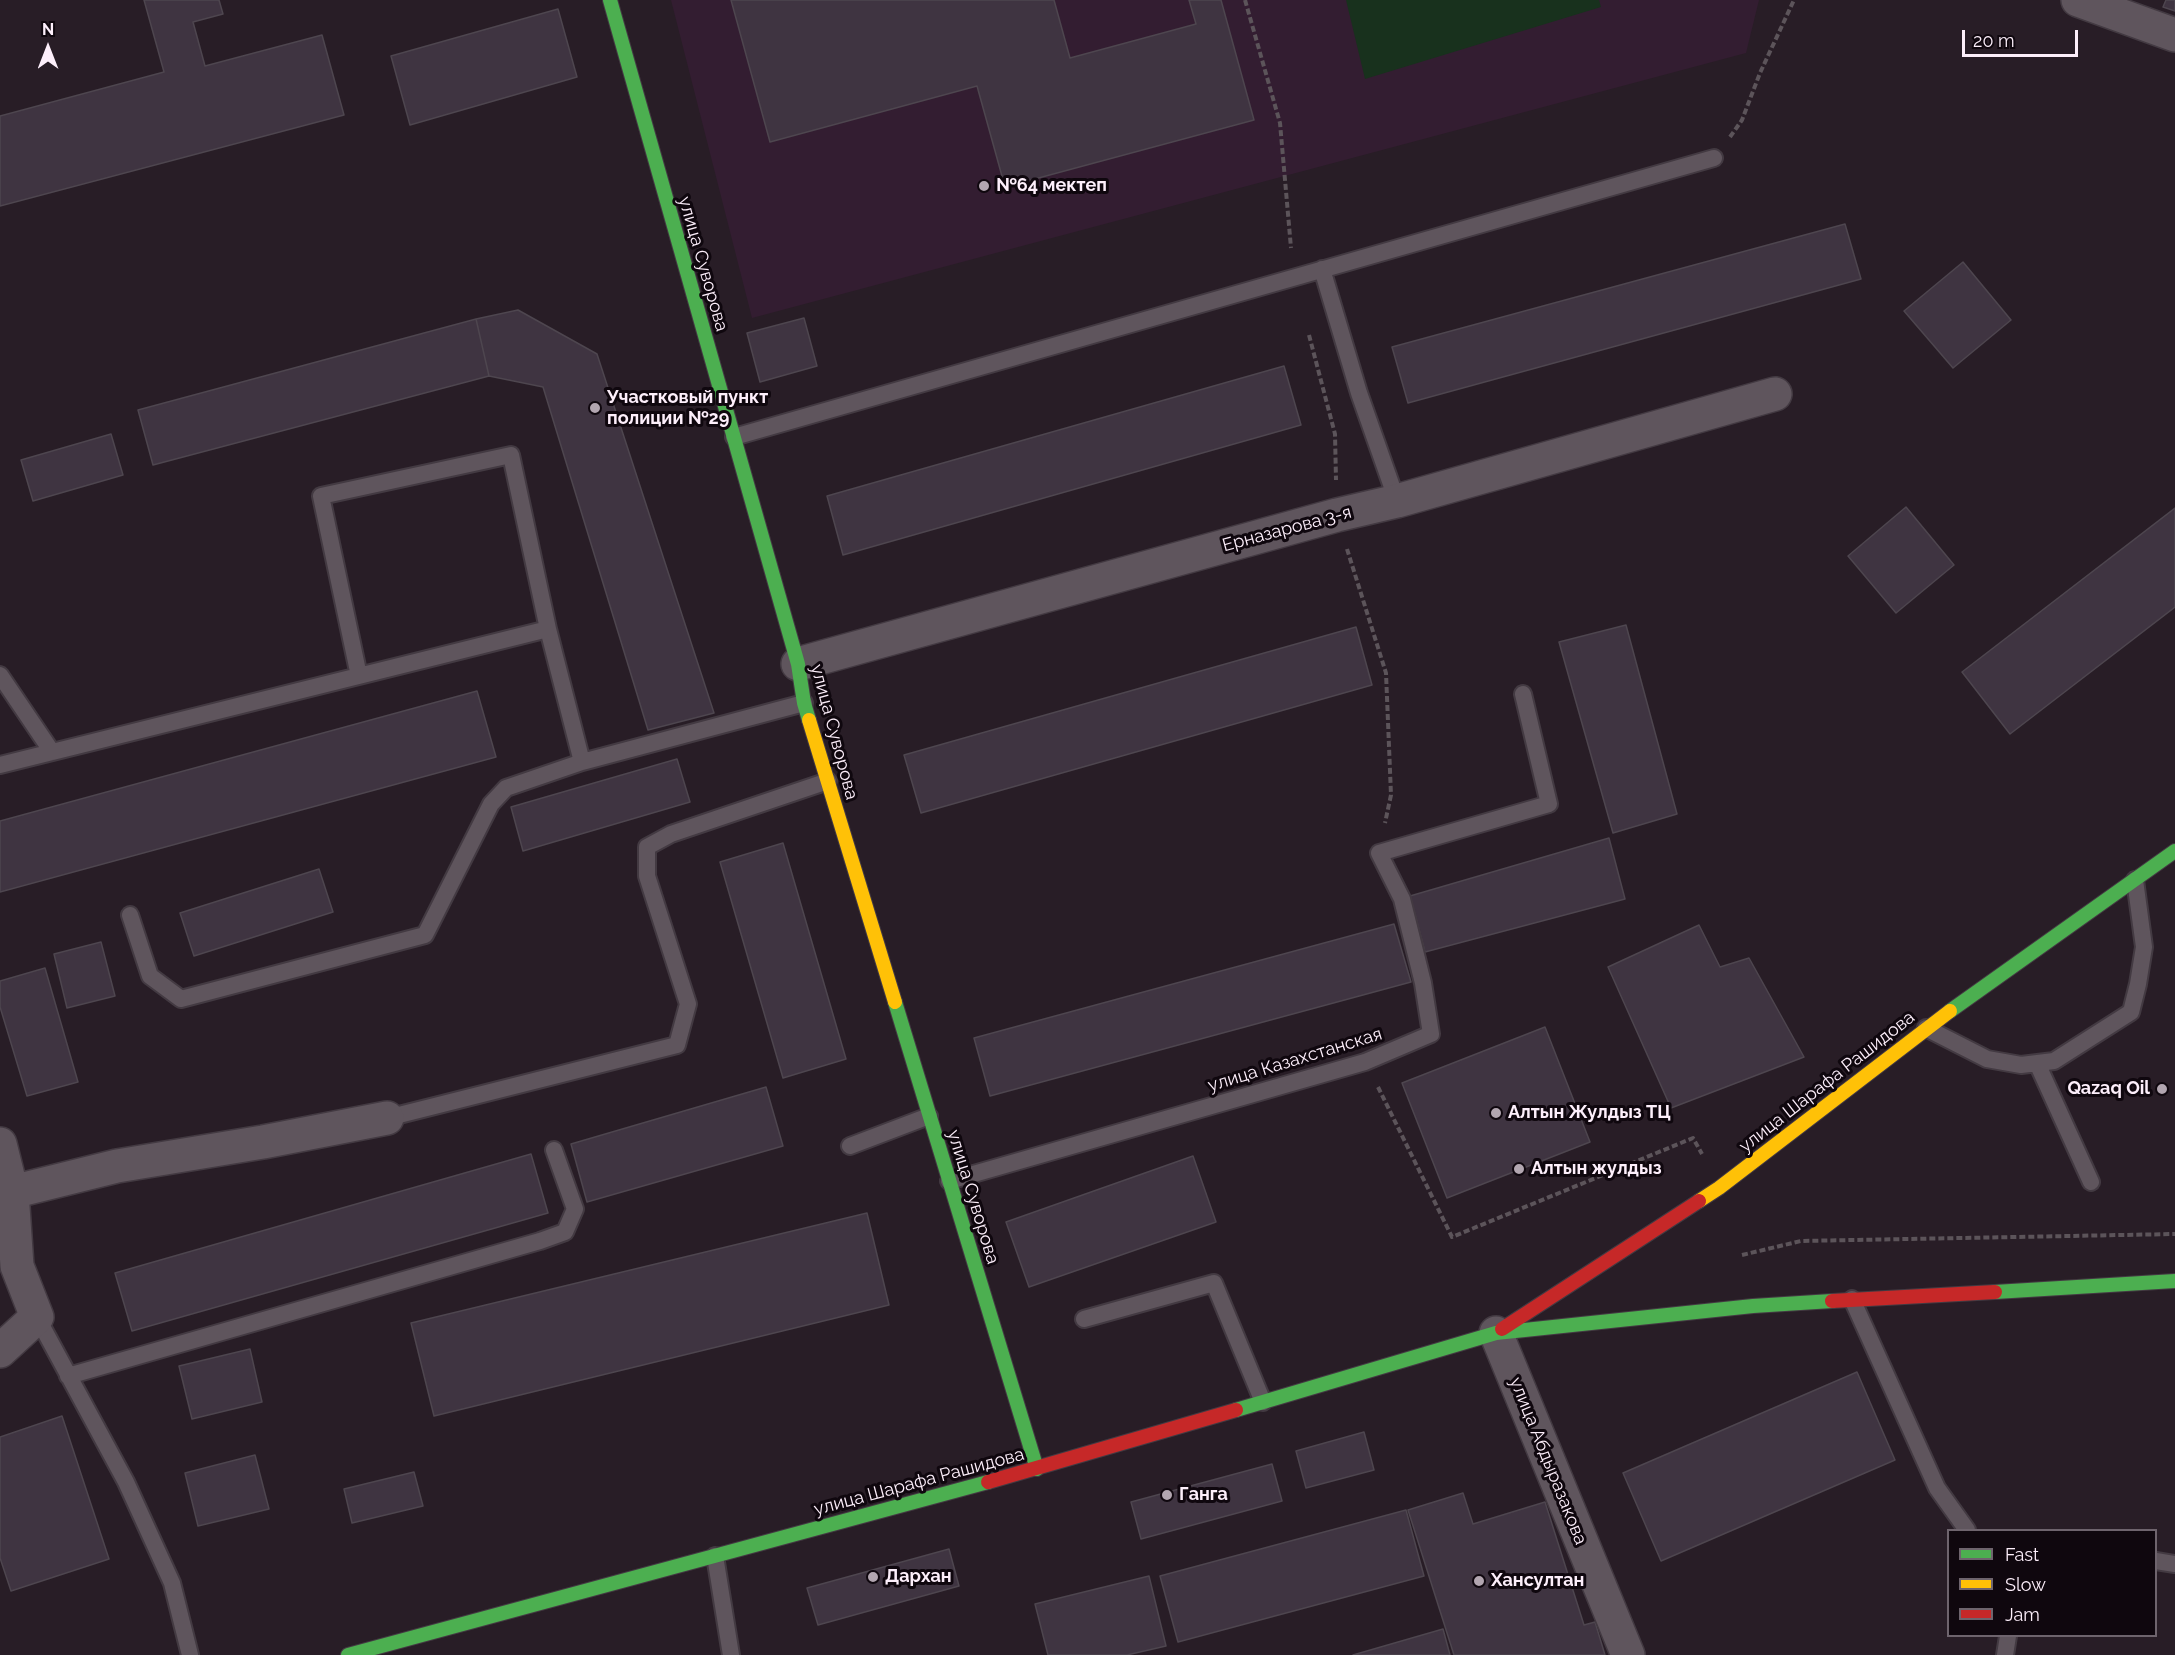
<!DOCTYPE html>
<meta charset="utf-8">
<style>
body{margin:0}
#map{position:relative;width:2175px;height:1655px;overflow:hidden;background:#281d26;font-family:Raleway,sans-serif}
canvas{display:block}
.legend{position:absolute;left:1947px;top:1529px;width:210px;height:108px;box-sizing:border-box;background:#0f070e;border:2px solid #6e646d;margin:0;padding:8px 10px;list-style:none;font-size:18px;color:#fdeffb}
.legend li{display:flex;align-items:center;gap:12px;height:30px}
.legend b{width:30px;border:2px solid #6e646d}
.north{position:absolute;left:18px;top:18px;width:60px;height:60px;-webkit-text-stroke:4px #0f070e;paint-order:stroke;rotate:0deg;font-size:16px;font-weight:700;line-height:24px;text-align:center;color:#fdeffb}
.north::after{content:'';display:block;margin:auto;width:21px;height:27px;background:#fdeffb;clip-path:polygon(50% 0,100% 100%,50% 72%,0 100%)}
.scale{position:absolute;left:1962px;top:30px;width:116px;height:27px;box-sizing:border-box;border:3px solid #fdeffb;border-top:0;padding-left:8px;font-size:18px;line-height:21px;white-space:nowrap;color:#fdeffb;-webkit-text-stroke:4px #0f070e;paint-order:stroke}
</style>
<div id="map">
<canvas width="2175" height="1655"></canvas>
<ul class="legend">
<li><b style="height:8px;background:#4caf50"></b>Fast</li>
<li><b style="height:8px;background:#ffc107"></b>Slow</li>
<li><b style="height:8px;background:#c62828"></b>Jam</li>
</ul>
<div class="north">N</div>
<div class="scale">20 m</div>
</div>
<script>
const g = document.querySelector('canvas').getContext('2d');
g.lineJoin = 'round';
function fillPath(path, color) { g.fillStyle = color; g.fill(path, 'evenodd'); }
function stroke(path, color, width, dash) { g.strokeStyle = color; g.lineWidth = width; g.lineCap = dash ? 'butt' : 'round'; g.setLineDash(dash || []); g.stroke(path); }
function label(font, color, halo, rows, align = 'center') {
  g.font = font + ' Raleway,sans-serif'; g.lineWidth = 6; g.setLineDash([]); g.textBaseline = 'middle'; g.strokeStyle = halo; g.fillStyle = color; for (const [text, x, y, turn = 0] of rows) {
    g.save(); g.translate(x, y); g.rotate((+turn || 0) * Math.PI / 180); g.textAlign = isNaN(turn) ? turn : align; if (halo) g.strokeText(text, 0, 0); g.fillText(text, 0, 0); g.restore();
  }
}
fillPath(new Path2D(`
 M671,0H1759L1746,53L752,318Z`), '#331d31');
fillPath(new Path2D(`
 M1346,0H1599L1601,7L1365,79Z`), '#18311d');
const building = new Path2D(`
 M144,0H219L223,14L193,22L205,66L322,35L344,115L0,206V116L164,72Z
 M731,0H1054L1070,58L1196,24L1189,0H1221L1254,120L1005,187L977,86L770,142Z
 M2166,0H2175V11L2163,7Z
 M558,9L577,77L410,125L391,56Z
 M1845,224L1861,279L1408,403L1392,347Z
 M1963,262L2011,320L1953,368L1904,311Z
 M518,310L597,354L714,713L648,730L543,387L489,376L476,319Z
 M804,318L817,366L760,382L747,333Z
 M476,319L489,376L153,465L138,410Z
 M1284,366L1301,425L843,555L827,496Z
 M111,434L123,475L33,501L21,460Z
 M1906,507L1954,565L1896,613L1848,556Z
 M2175,508V607L2010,734L1962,672Z
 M1626,625L1677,814L1613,833L1559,642Z
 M1356,627L1372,685L921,813L904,755Z
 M477,691L496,757L0,892V821Z
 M677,759L690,802L523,851L511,807Z
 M1609,838L1625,899L1425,952L1410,896Z
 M783,843L846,1059L783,1078L720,862Z
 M319,869L333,912L194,956L180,913Z
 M1394,924L1411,982L990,1096L974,1038Z
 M1699,925L1720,967L1749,958L1804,1057L1671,1108L1608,967Z
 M101,942L115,996L67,1008L54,954Z
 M45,968L78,1082L27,1096L0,1007V981Z
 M1545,1027L1590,1142L1447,1198L1402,1083Z
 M766,1087L783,1146L587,1202L571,1144Z
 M531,1154L548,1213L132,1331L115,1273Z
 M1193,1156L1216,1222L1029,1287L1006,1222Z
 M867,1213L889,1305L434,1416L411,1323Z
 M250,1349L262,1402L192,1419L179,1366Z
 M1857,1372L1895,1460L1661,1561L1623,1473Z
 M62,1416L109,1559L11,1591L0,1558V1437Z
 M1364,1432L1374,1470L1306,1488L1296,1451Z
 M255,1455L269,1509L198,1526L185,1473Z
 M1272,1464L1282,1501L1141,1539L1131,1502Z
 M414,1472L423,1506L352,1523L344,1489Z
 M1463,1493L1473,1524L1545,1502L1584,1625L1595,1622L1605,1655H1454L1408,1510Z
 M1406,1510L1424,1576L1178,1642L1160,1576Z
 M949,1549L959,1586L818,1625L807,1588Z
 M1149,1576L1166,1646L1127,1655H1048L1035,1604Z
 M1443,1629L1450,1655H1353Z`);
fillPath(building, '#3f3441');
stroke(building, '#4e464f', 1.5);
const lane = new Path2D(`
 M1322,269L1359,393L1397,501
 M734,437L1714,158
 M548,629L582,762L804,703
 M0,675L52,752
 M0,765L548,629L511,455L321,496L359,676
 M130,915L150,976L181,999L425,935L491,804L506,788L582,762
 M1926,1028L1987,1059L2021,1065L2054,1061L2131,1012L2138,984L2144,947L2135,880
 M2037,1063L2091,1182
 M387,1118L677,1045L688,1004L647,876V847L671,834L828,781
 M850,1146L929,1116
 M949,1181L1365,1062L1431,1034L1423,983L1402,899L1379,853L1549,804L1523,694
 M1852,1299L1937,1488L1967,1530
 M37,1317L126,1482L172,1583L190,1655
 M1084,1319L1214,1283L1263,1402
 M68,1376L540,1241L565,1232L575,1209L554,1150
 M715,1556L731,1655
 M2156,1561L2175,1564
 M2005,1655L2008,1636`);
const street = new Path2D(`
 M2078,0L2175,35
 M798,664L1337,515L1397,501L1775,394
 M0,1144L12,1192L17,1266L37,1317L0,1351
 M12,1192L117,1166L263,1142L387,1118
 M1496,1333L1628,1655`);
const fast = new Path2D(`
 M610,0L798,664L804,703L809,720
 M895,1002L1037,1469
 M1950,1011L2175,851
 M1995,1292L2175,1281
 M1236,1410L1496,1333L1753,1306L1832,1301
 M348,1655L988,1482`);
const slow = new Path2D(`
 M809,720L895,1002
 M1699,1201L1719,1188L1950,1011`);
const jam = new Path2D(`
 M1832,1301L1995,1292
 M1502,1329L1699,1201
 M988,1482L1236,1410`);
stroke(lane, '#433a42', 20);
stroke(street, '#433a42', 36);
stroke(fast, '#433a42', 16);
stroke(slow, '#433a42', 16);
stroke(jam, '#433a42', 16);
stroke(new Path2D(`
 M1245,0L1280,123L1291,248
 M1730,137L1742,120L1760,73L1794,0
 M1309,335L1335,434L1336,480
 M1347,549L1386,673L1391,795L1385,823
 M1378,1087L1452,1237L1693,1138L1702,1154
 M1742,1255L1801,1241L2175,1234`), '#5c545a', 4, [6, 3]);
stroke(lane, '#5f555d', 16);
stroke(street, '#5f555d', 33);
stroke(fast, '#4caf50', 14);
stroke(slow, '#ffc107', 14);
stroke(jam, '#c62828', 14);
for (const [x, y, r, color] of [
 [984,186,6,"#b2a6b0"],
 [595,408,6,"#b2a6b0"],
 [2162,1089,6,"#b2a6b0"],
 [1496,1113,6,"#b2a6b0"],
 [1519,1169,6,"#b2a6b0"],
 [1167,1495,6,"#b2a6b0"],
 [873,1577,6,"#b2a6b0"],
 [1479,1581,6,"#b2a6b0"]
]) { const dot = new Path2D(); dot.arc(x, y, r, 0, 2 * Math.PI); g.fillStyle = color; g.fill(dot); stroke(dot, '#0f070e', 2); }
label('bold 18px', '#fdeffb', '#0f070e', [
 ["№64 мектеп",996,186],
 ["Участковый пункт",607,398],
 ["полиции №29",607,419],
 ["Qazaq Oil",2150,1089,"right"],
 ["Алтын Жулдыз ТЦ",1508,1113],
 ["Алтын жулдыз",1531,1169],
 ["Ганга",1179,1495],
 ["Дархан",885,1577],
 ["Хансултан",1491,1581]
], 'left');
label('18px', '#fdeffb', '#0f070e', [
 ["улица Суворова",703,264,74],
 ["Ерназарова 3-я",1287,529,-15],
 ["улица Суворова",834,732,75],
 ["улица Казахстанская",1295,1060,-17],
 ["улица Шарафа Рашидова",1827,1082,-38],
 ["улица Суворова",973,1197,73],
 ["улица Абдыразакова",1548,1461,68],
 ["улица Шарафа Рашидова",919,1482,-15]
]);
</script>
